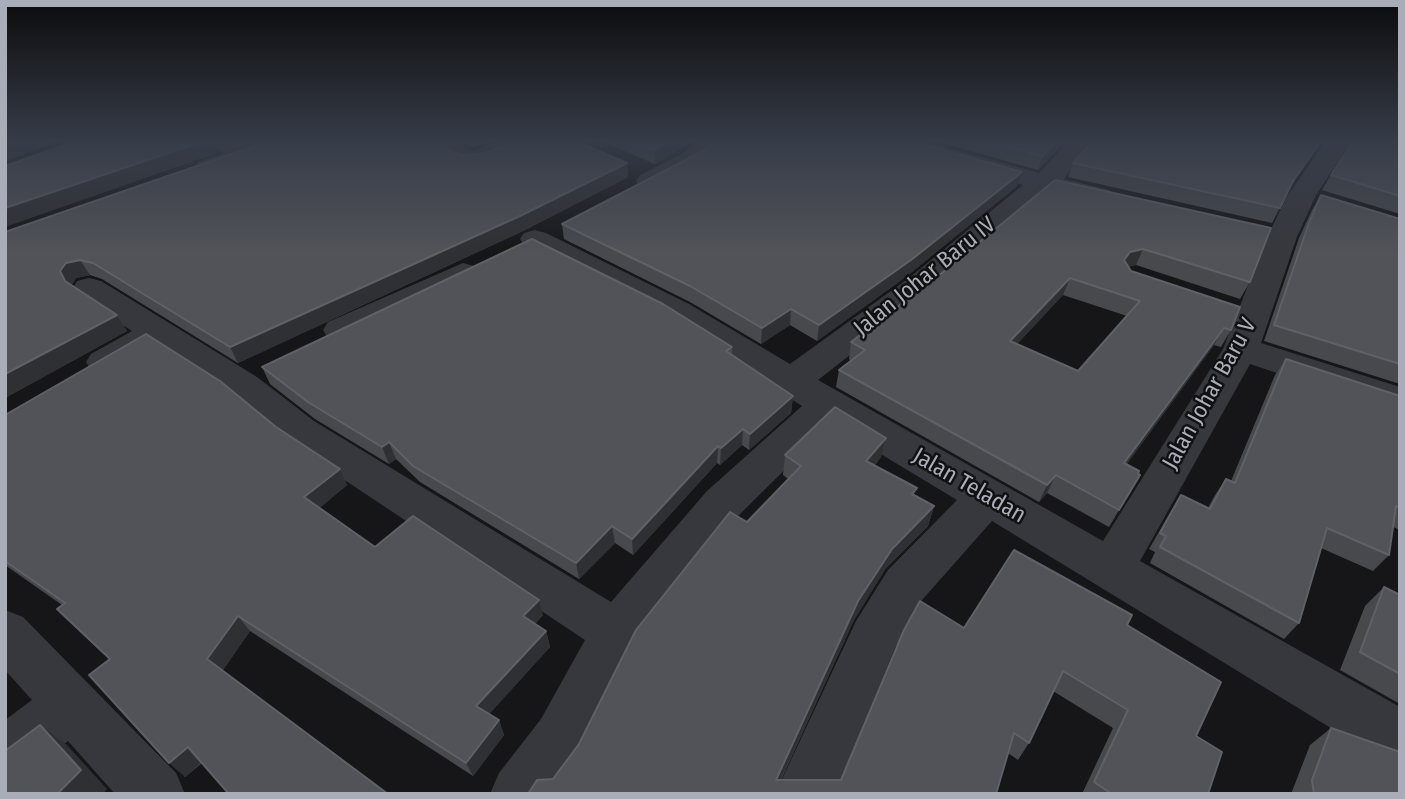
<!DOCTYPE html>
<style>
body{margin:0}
#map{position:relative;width:1405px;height:799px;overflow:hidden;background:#161618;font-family:"Fira Sans Condensed",sans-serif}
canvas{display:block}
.frame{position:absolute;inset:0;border:7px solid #a8adb8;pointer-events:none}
</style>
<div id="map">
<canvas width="1405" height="799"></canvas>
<div class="frame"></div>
</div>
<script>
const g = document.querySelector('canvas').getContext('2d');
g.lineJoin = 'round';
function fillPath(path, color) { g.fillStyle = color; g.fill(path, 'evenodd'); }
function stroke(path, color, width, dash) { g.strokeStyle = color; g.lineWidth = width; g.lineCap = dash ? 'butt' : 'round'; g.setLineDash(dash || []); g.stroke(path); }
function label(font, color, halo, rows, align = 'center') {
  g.font = font + ' "Fira Sans Condensed",sans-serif'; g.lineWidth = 5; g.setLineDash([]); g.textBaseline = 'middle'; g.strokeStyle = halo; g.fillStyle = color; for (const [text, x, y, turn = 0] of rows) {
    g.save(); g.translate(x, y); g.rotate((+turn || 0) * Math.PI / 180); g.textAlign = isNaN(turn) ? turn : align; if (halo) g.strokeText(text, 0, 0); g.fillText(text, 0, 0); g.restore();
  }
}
fillPath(new Path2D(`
 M204,141C222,141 249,137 261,154L257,159L207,176L198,174L194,168L198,162L225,153L207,146Z
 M429,141H458L472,151L499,141H533L530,146L488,164L466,167L457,164Z
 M699,141H727C714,160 661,192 640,187L636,181L640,175L682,154Z
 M883,141H924L1039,173L1069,141H1097L1077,161L1064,179L1109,190L1113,196L1109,202L1099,204L1049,192L931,292L818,380L1103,541L1223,349L1267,237L1288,195L1326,141H1351L1316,195L1297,237L1261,343L1400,387V414L1250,364L1140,561L1400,707V766L1380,758L992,521L922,600L895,648L835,794H775L856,621L888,570L957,500L831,424L739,515L634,649L581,759L556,794H490L499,773L541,719L585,640L286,441L231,395L156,347C136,359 116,377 91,370L86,362L91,354L132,331L77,295L73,288L77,281L89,278L101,281L257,377L314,421L611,602L707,491L802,406L665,318L524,245L520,239L524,233L535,230L546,233L689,304L790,364L909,278L1023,185L886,146Z
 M463,263L474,266L479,273L474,280L352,338L340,341L328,338L323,330L328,322Z
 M5,610L23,617L176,773L185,794H115L68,741L25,775L5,784V720L32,700L5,670Z`), '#37383d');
fillPath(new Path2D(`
 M246,141H439L453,152L463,155L486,153L512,141H576L627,163L628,177L523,231L238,363L102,279L90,275L76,278L71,286L117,315L127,331L5,398V232L252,147L254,145Z
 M463,141H491L472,148Z
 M602,141H693L655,164Z
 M935,141H1065L1038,170Z
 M1322,141L1290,188L1272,223L1068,177L1073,163Z
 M1400,141V214L1322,190L1331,175Z
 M701,152L1017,186L907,276L817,341L790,325L761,344L690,302L564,239L562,224Z
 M1055,180L1250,282L1240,299L1136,265L1128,267L1131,271L1231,330L1221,347L1214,345L1126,465L1140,475L1109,527L1047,493L1039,502L836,387L839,370L851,361L849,359L851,342L937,277ZM1063,295L1127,316L1078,371L1017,344Z
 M1321,195L1400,219V384L1264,341L1299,238L1312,210Z
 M732,347V355L793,396L791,413L749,450L742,445L720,465L717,463L633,555L615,543L579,579L420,482L396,459L389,464L315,419L270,384L262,367Z
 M1286,359L1400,396V530L1393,527L1389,555L1373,571L1321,548L1299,623L1284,639L1150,563L1155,552L1149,549L1171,511L1181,495L1208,508L1215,495L1226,479L1231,481L1275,375Z
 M5,415L276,427L340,469L347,485L319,508L375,547L543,615L535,624L546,631L550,647L489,714L499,720L504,735L473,776L250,631L223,670L202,763L185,777L110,660L62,605L5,565Z
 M886,438L881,457L875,465L915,496L934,506L928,526L886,568L854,620L781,780H841L964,628L1127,625L1196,736L1208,794H1082L1113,728L1053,691L1029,743L1018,760L1008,753L996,794L553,779L747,522L788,479L783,475L785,455Z
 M1384,587L1400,595V704L1340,670L1365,606Z
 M1331,728L1400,794H1291L1310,745Z`), '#47494d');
fillPath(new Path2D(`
 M12,141H59L5,161V144Z
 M204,141H212L217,153L5,227V208Z
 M471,141H491L472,148Z
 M669,141H693L655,164L654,150Z
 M1056,141H1065L1038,170L1043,156Z
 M1321,141H1322L1286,193L1294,179Z
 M627,163L628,177L523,231L238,363L230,347Z
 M1022,172L1017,186L907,276L817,341L819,325Z
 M1143,249L1136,265L1123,268L1124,260L1130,252Z
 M80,260L90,275L76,278L71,287L65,281L60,271L66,263Z
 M1070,278L1063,295L1004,358L1010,341Z
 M791,309L790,325L761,344L762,328Z
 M117,315L127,331L5,398V374Z
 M1224,328L1214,345L1114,481L1124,463Z
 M793,396L791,413L749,450L750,434Z
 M743,429L742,445L720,465L721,448Z
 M886,438L881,457L862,480L866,461Z
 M389,442L396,459L389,464L382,447Z
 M718,446L717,463L633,555L632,539Z
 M340,469L347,485L313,514L304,497Z
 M1056,475L1047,493L1039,502L1047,485Z
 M934,506L928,526L886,568L854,620L774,794L776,780L858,601L892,549Z
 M612,526L615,543L579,579L576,563Z
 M539,600L543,615L528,631L523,616Z
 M238,616L250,631L220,674L207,659Z
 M546,631L550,647L483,721L476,706Z
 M499,720L504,735L473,776L466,763Z
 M40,725L67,745L107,789L103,794H57Z
 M188,747L203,761L185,777L169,763Z`), '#2f3033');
const building = new Path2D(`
 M76,141H204L5,208V166Z
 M257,141H439L453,152L463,155L486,153L512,141H576L627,163L520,216L230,347L93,263L80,260L66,263L60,271L65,281L117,315L5,374V232L252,147Z
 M633,141H669L654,150Z
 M714,141H912L1022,172L911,260L819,325L791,309L762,328L690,286L562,224L701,152Z
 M989,141H1056L1043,156Z
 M1093,141H1321L1294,179L1280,208L1073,163Z
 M1353,141H1400V196L1331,175Z
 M1055,180L1271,228L1250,282L1143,249L1130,252L1124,260L1131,271L1240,307L1231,330L1224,328L1124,463L1139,471L1138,474L1140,475L1119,510L1056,475L1047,485L839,370L865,350L851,342L937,277ZM1070,278L1140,301L1078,371L1010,341Z
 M1321,195L1400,219V364L1274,325L1309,223Z
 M532,239L663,304L732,347L726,351L793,396L750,434L743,429L721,448L718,446L632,539L612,526L576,563L413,466L389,442L382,447L308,402L262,367Z
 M146,334L220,381L276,427L340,469L304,497L375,547L413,516L539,600L523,616L546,631L476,706L499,720L466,763L238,616L207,659L388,794H229L188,747L169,763L89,675L110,659L57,609L65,603L5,561V415Z
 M1286,359L1400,396V507L1396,506L1389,555L1327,528L1299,623L1160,547L1166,536L1160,533L1181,495L1210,509L1226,479L1235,483Z
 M835,407L886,438L866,461L917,488L912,494L934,506L892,549L858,601L776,780H841L904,630L920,601L964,628L1014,550L1132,615L1127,625L1221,682L1196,736L1222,752L1208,794H1112L1094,782L1128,710L1063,671L1029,743L1014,733L996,794H528L537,780L553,779L579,744L636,630L730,512L747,522L801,466L785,455Z
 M1384,587L1400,595V674L1360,652Z
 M40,725L81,770L57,794H5V751Z
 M1331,728L1400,752V794H1314L1312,780Z`);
fillPath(building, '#525359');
stroke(building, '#5f6168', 2);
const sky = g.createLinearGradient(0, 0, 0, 253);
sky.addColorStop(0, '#0c0c0d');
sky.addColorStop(0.56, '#363c48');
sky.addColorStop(1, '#363c4800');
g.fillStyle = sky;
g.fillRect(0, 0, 1405, 253);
label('23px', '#a8adb8', '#111113', [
 ["Jalan Johar Baru IV",925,277,-39],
 ["Jalan Johar Baru V",1210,394,-61],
 ["Jalan Teladan",969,486,30]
]);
</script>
